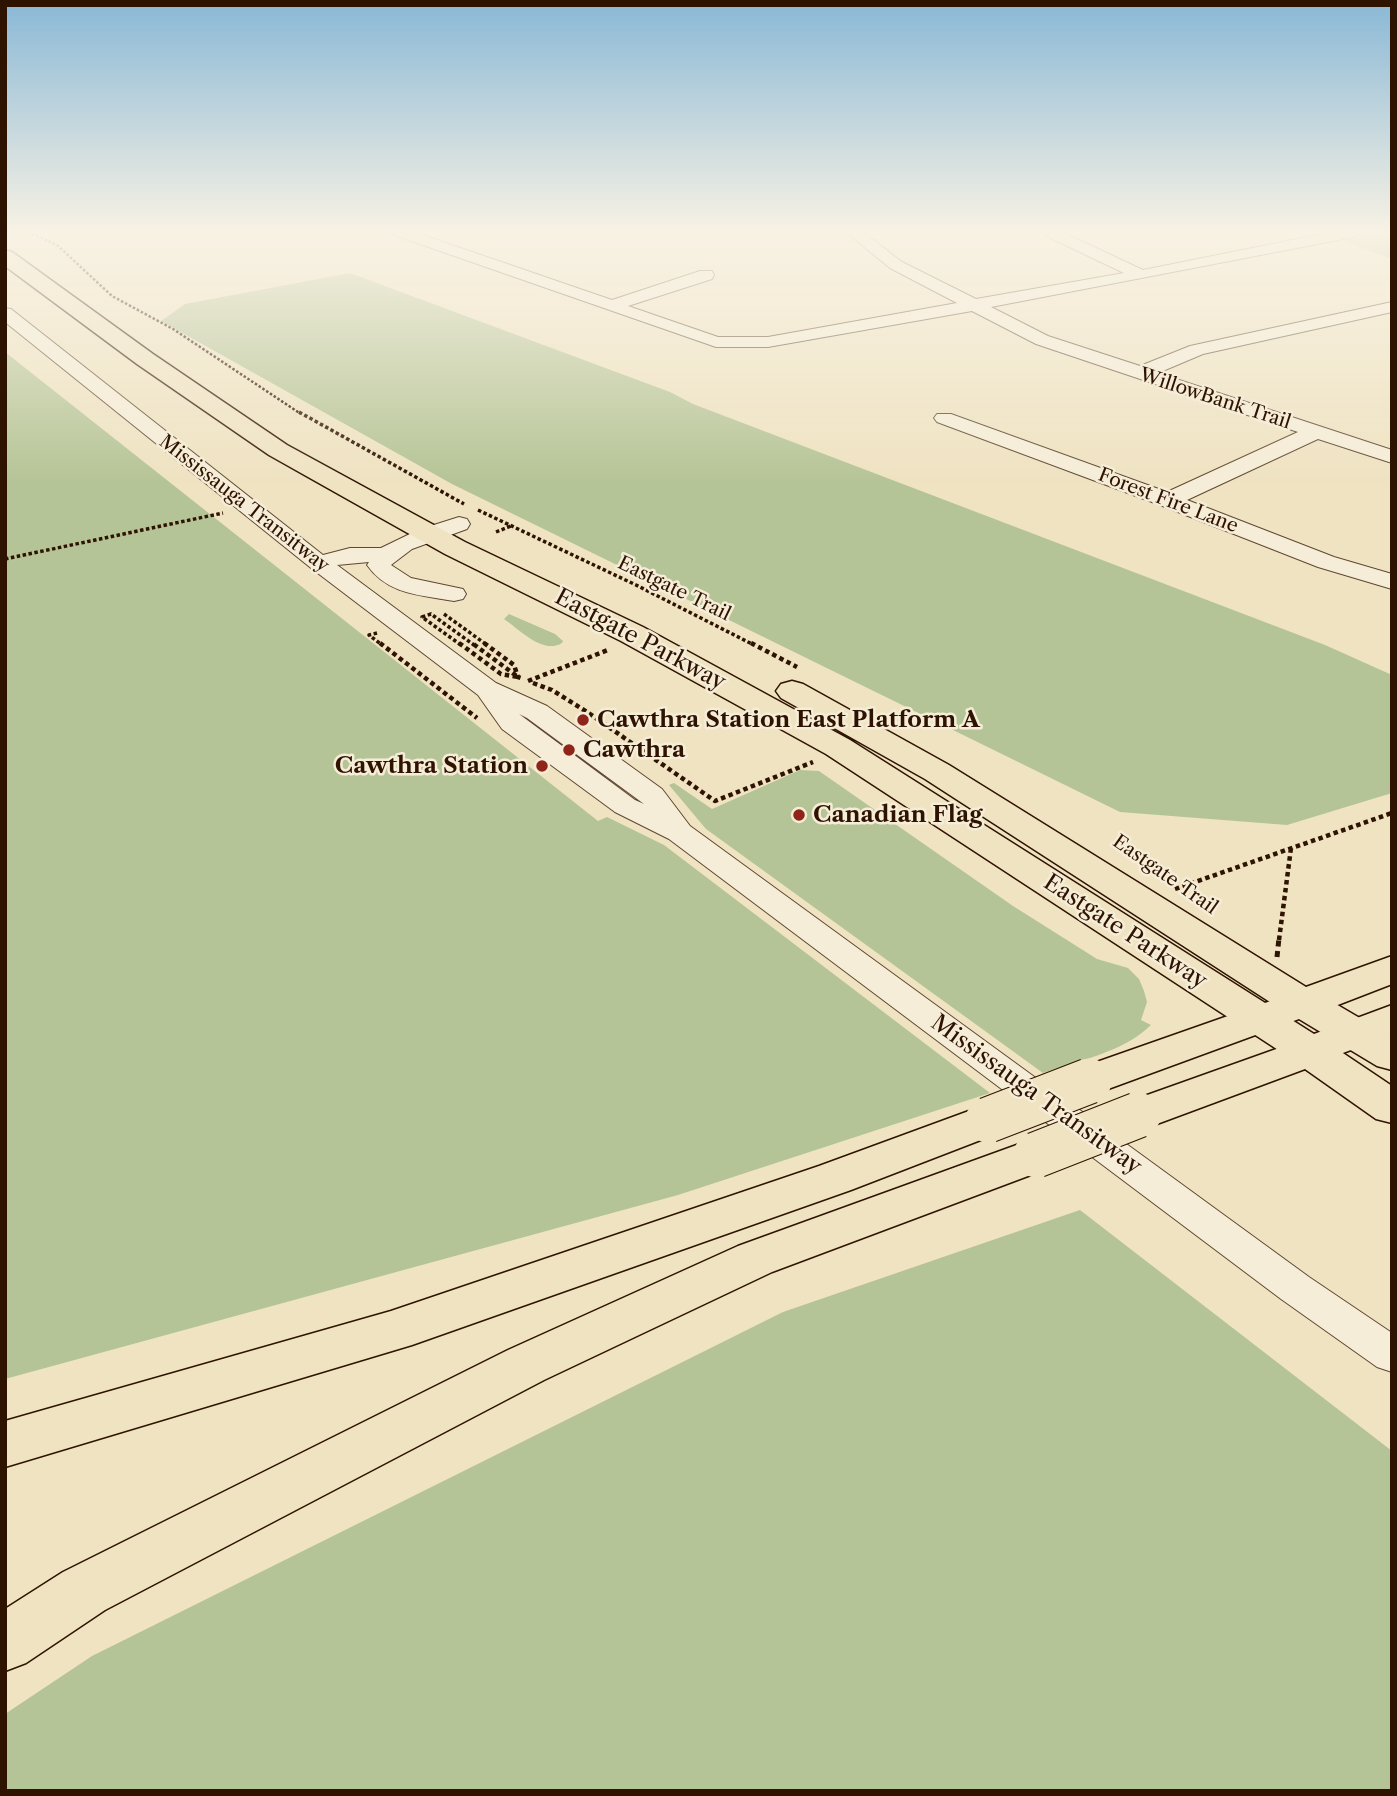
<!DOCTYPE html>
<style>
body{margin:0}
#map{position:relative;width:1397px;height:1796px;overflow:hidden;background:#efe3c2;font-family:"Libre Caslon Text",serif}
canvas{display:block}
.frame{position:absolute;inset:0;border:7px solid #2f1301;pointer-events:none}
</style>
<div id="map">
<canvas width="1397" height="1796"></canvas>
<div class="frame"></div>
</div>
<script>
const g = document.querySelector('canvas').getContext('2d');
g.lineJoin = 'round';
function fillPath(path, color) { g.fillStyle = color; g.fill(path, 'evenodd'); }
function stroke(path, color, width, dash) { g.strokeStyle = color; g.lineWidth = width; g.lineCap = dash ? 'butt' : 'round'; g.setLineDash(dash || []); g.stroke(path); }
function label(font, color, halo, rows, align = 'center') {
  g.font = font + ' "Libre Caslon Text",serif'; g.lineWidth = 5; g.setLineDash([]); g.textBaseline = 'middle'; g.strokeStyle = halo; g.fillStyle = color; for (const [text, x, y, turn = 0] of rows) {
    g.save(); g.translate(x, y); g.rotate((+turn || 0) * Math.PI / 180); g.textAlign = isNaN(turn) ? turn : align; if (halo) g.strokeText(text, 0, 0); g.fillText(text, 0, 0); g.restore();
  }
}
fillPath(new Path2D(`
 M1375,232H1392V259L1343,241Z
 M350,273L670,392L693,404L1325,645L1392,675V793L1287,825L1120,812L452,484L161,321L185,304Z
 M5,352L598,821L607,817L664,845L990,1093L678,1195L5,1379Z
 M509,614L555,634L563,641L562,643C543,655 519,629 504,619Z
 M800,770L819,771L1013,906L1097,959L1128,968L1139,979L1144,991L1147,1002L1141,1020L1151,1025C1124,1052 1077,1061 1043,1073L706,829L669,785L674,783L712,809Z
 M1080,1210L1392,1451V1791H5V1714L92,1656L783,1312Z`), '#b5c496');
const minor = new Path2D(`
 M392,232H414L612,300L700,271H712L714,275L712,279L628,306L718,337H768L957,303L890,268L846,232H863L902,262L976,299L1124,273L1044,235L1042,232H1062L1143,270L1332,232H1362L1354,237L991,307L1048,336L1140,366L1190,346L1392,302V312L1203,354L1158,373L1392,450V463L1318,439L1187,500L1334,557L1392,574V589L1318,567L1160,505L937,422L934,418L937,414H951L1167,492L1298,432L1036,344L972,311L768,347H716L394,235Z
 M5,308L11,309L323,555L350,548H381L418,530L459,517L467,519L470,524L467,529L412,549L391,565L411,578L463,589L466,594L463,599L454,601C421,595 388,595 367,565L369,562L337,565L496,683L547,706L662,789L690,826L1309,1277L1392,1333V1372L1377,1367L1281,1299L669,839L615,812L502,729L478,695L311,568L5,322ZM519,714L527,718L644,804L635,800Z`);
const major = new Path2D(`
 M5,250L12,252L153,354L287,445L465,542L643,627L850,740L1314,1034L1392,1005V1035L1310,1065L1295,1061L826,754L621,641L445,554L269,455L137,364L5,266Z
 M792,681L803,684L949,765L1306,987L1392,956V984L1317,1013L1302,1016L1287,1013L925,779L781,698L776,691L781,684Z`);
const highway = new Path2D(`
 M1302,990L1317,993L1392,1037V1070L1377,1066L1299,1019L1089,1096L1074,1092L1067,1081L1074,1070Z
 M1310,1037L1325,1041L1392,1086V1123L1376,1119L1305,1069L1138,1131L1122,1126L1116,1115L1122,1104Z
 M988,1104L1004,1109L1010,1120L1004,1131L851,1190L412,1345L5,1467V1421L391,1311L819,1166Z
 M1036,1138L1052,1143L1059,1155L1052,1167L772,1272L544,1380L105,1610L26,1663L5,1671V1609L63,1572L508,1350L738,1246Z`);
stroke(minor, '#5f4731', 2);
stroke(major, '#2f1301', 3);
stroke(highway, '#2f1301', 3);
stroke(new Path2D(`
 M28,232L57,245L112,296L173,329L301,414`), '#2f1301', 2.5, [2.5, 2]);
stroke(new Path2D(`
 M299,412L464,504
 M478,510L636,585L754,645
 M496,532L511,526
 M5,559L223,513
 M444,614L487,645
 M377,633L369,635L382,645
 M461,645L422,617L431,614L474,645`), '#2f1301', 3.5, [3.5, 2.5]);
stroke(new Path2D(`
 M380,643L477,718
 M459,643L501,674L518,677L472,643
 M484,643L514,665L518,677L521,678
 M751,643L797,667
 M528,681L608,650
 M533,683L552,690L587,712L715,801L813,762
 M1175,889L1392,813
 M1279,940L1291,848`), '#2f1301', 4.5, [4.5, 3.5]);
stroke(new Path2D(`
 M1277,957L1279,938`), '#2f1301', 5, [6, 4.5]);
fillPath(minor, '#f5edd7');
fillPath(major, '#efe3c2');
fillPath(highway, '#efe3c2');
const highwayBridge = new Path2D(`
 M988,1120L1089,1081
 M1036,1155L1138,1115`);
stroke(highwayBridge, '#2f1301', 47, []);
stroke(highwayBridge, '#efe3c2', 45);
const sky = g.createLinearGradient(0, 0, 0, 483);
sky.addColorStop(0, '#89b8d6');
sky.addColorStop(0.48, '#f8f2e4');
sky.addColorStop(1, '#f8f2e400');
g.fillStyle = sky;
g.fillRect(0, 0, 1397, 483);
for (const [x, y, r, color] of [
 [583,720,7,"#8f2418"],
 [569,750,7,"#8f2418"],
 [542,766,7,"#8f2418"],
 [799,815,7,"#8f2418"]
]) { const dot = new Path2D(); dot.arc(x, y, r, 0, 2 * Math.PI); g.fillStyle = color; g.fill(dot); stroke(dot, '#f5edd7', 2.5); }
label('19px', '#2f1301', '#f5edd7', [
 ["WillowBank Trail",1215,399,18],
 ["Forest Fire Lane",1168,501,21],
 ["Mississauga Transitway",244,504,38],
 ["Eastgate Trail",674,589,26],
 ["Eastgate Trail",1165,875,35]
]);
label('23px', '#2f1301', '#f5edd7', [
 ["Eastgate Parkway",640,640,28],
 ["Eastgate Parkway",1125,932,33],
 ["Mississauga Transitway",1036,1095,36]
]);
label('bold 23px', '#2f1301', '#f5edd7', [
 ["Cawthra Station East Platform A",597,720],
 ["Cawthra",583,750],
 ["Cawthra Station",528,766,"right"],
 ["Canadian Flag",813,815]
], 'left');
</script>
